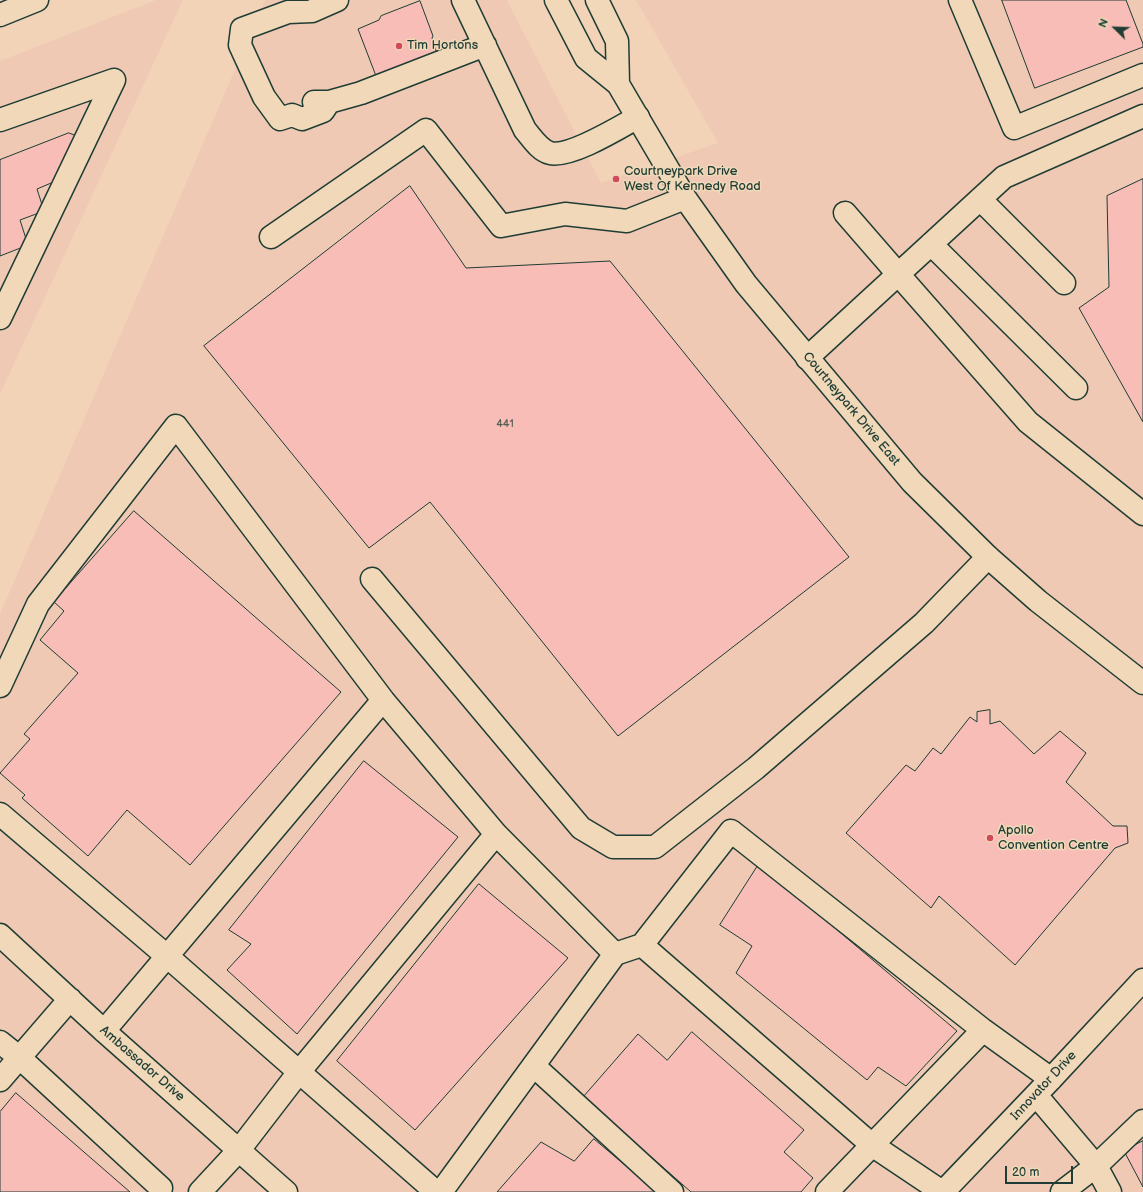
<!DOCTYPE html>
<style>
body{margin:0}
#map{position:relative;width:1143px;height:1192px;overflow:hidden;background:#f2d3b8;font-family:"Balsamiq Sans",sans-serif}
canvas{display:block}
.north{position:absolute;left:1095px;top:8px;width:40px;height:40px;-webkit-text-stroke:3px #f0d8b8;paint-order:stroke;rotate:293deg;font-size:11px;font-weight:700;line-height:16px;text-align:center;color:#1f3d34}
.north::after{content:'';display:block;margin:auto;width:14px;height:18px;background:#1f3d34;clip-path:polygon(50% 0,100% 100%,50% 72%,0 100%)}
.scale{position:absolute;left:1005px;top:1166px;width:68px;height:18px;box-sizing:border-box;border:2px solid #1f3d34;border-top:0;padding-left:5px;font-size:12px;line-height:14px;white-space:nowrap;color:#1f3d34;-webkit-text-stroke:3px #f0d8b8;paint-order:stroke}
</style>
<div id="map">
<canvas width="1143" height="1192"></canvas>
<div class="north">N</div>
<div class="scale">20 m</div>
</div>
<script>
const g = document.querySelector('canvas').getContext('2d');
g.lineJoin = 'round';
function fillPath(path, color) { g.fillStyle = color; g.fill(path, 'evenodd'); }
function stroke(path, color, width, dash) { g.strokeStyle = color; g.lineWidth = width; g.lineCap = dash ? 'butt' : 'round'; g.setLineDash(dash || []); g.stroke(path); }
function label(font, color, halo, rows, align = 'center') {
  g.font = font + ' "Balsamiq Sans",sans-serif'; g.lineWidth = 3; g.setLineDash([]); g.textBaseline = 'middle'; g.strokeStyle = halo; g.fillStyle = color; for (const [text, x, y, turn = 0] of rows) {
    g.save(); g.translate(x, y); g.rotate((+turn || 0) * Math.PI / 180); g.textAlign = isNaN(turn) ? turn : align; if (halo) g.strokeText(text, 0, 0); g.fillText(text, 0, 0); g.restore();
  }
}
fillPath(new Path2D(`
 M156,0H183L0,394V61Z
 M265,0H507L601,183L718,143L636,0H1143V1192H0V614Z`), '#f0c9b4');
const building = new Path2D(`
 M1002,0H1126L1143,44V47L1035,88Z
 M420,1L433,36L432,38L437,54L376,76L358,29L379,20L381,16Z
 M69,133L82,138L63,178L37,189L44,211L20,220L28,245L0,256V160Z
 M1143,179V422L1079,308L1109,287L1107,196Z
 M410,186L466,268L610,261L849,557L618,736L430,502L369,548L204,346Z
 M134,511L341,692L190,865L127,810L88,856L22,798L25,795L0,773L30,739L24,734L78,673L40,640L64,611L54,602Z
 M990,710V724L1000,721L1034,754L1060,731L1086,753L1066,782L1113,826H1127L1128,843L1115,848L1015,965L939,896L931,908L846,833L906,765L915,771L933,748L941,754L970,717L977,722V712Z
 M364,761L458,837L297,1034L227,970L251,944L229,930Z
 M759,864L957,1031L906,1086L878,1067L867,1080L736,973L752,946L720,925Z
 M479,884L568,958L415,1130L337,1061Z
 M692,1032L804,1130L784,1152L813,1178L801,1192H691L583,1097L638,1034L667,1060Z
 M16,1093L130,1192H0V1112Z
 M594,1139L657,1192H497L541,1142L574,1161Z
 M1143,1141V1187L1124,1151Z`);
fillPath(building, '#f8bdb6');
stroke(building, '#1f3d34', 1);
const minor = new Path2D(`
 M463,0L525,130C532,138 539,150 550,153C570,158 620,127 638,117
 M960,0L1014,128L1143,75
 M314,102H329L361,93L485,45
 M329,102L323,111L302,119L292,115L280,119L264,97L240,45L242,29L288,12L312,11L337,0
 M0,120L114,80
 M980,199L1064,283
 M845,213L898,274L1028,422L1143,514
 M271,237L426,130L501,226L565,214L627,221L685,198
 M931,244L1076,388
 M0,318L114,80
 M807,358L1004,177L1143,116
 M372,579L581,828L613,847H655L756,768L924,623L988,557
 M0,686L38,604L176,426L383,700L104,1031
 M383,700L496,834L615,954L441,1192
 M0,814L168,957L436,1192
 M0,935L104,1031L286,1192
 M642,945L872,1145L942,1192
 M615,954L642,945L731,831L983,1030L1051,1079
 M0,1042L20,1058L161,1188
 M534,1066L672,1192
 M0,1080L70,999
 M1036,1095L1096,1166L1110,1192
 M200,1192L239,1150L299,1072L496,834
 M827,1192L983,1030
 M943,1192L1051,1079L1143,980
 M1062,1192L1096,1166L1143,1121`);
const major = new Path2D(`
 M556,0L586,58L618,84L685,198L746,284L912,482L988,557L1038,601L1143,683
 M597,0L617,41L618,84
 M0,15L37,0`);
stroke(minor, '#1f3d34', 25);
stroke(major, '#1f3d34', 25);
stroke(minor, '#f0d8b8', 22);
stroke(major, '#f0d8b8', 22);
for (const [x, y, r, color] of [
 [399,46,4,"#d1495b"],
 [616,179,4,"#d1495b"],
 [990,838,4,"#d1495b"]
]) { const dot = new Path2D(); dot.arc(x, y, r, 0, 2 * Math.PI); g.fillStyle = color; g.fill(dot); stroke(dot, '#f0d8b8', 1.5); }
label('11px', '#555d54', null, [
 ["441",505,424]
]);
label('13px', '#1f3d34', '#f0d8b8', [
 ["Tim Hortons",407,46],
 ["Courtneypark Drive",624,172],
 ["West Of Kennedy Road",624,187],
 ["Apollo",998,831],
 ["Convention Centre",998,846]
], 'left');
label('13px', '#1f3d34', '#f0d8b8', [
 ["Courtneypark Drive East",851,409,50],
 ["Ambassador Drive",142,1064,41],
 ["Innovator Drive",1044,1086,-47]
]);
</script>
